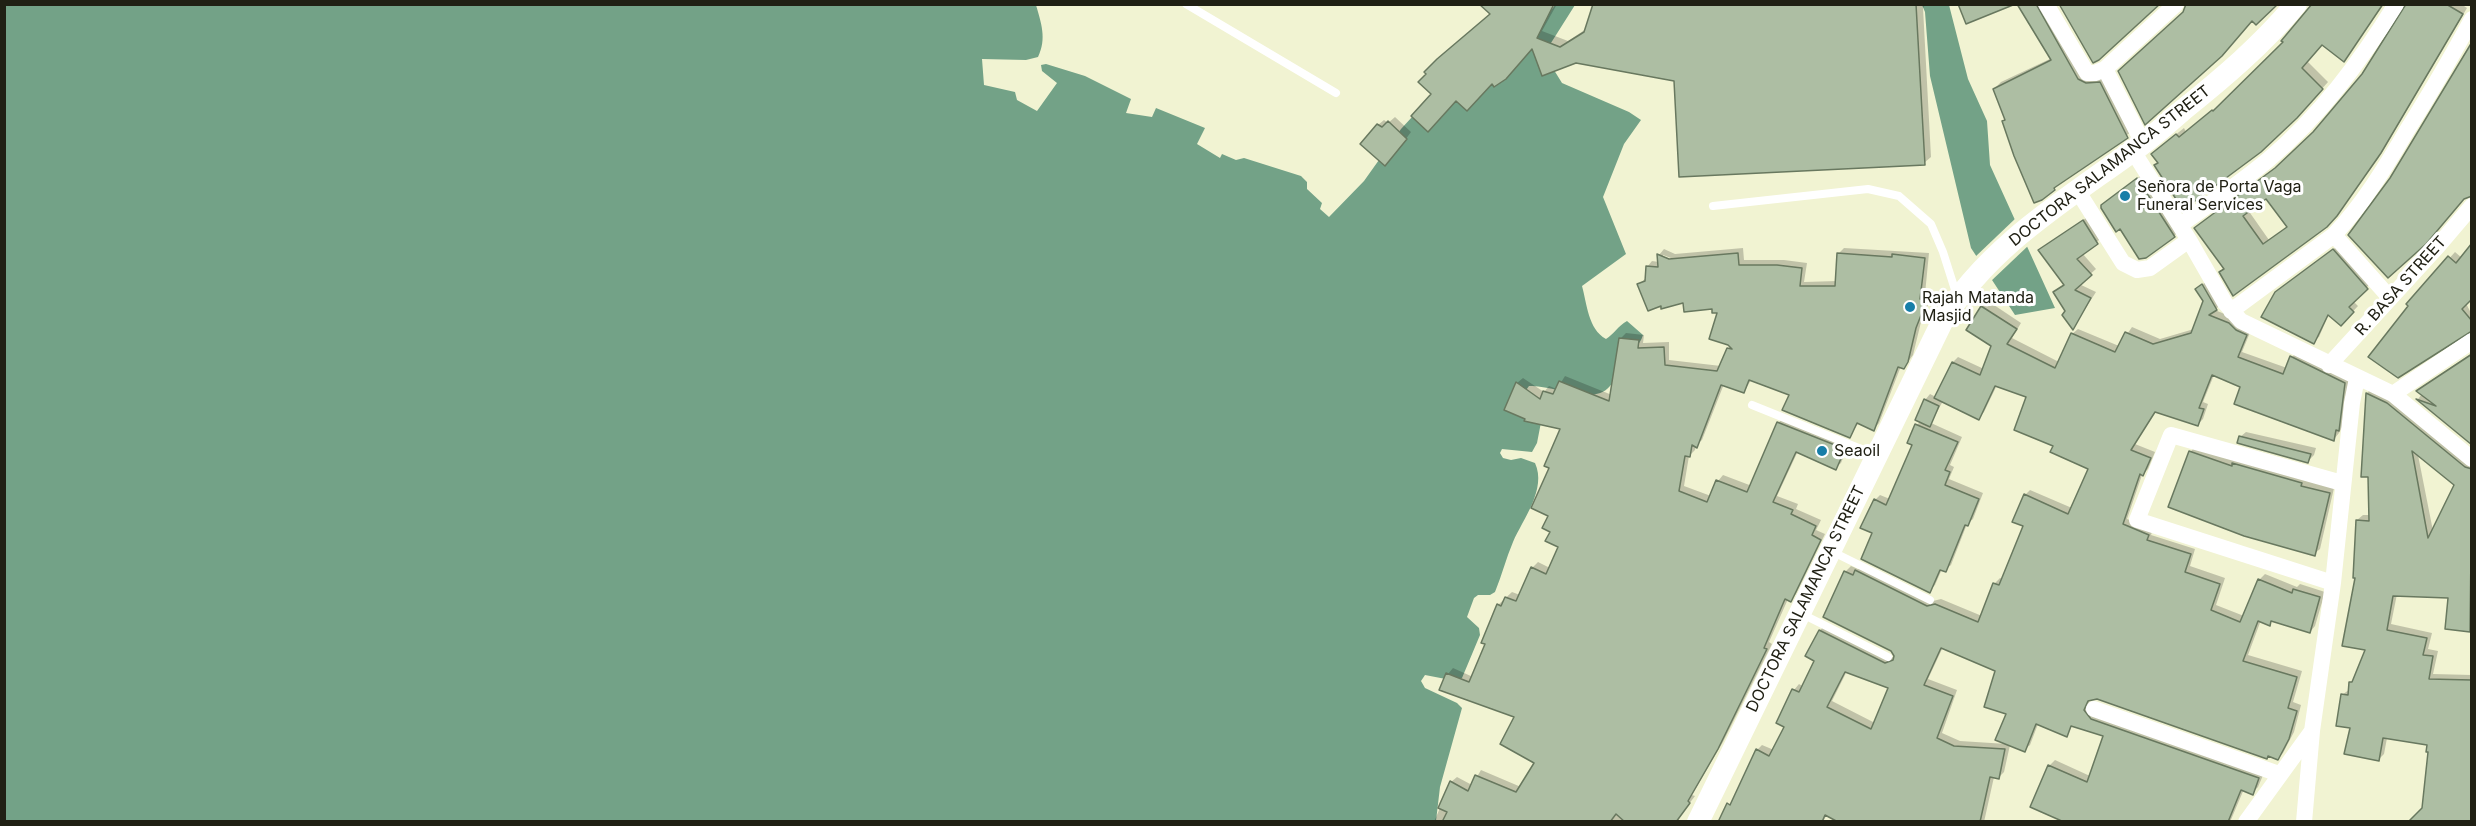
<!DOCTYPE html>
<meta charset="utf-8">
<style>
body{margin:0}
#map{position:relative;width:2476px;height:826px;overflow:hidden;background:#f1f3d2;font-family:Inter,sans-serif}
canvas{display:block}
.frame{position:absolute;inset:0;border:6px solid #202014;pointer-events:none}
</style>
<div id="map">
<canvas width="2476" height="826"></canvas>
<div class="frame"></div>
</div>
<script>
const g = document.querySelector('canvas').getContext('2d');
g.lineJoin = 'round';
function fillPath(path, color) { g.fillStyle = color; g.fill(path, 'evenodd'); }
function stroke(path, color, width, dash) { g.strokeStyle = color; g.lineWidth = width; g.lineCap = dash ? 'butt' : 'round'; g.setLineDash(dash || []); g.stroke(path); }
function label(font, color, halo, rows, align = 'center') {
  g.font = font + ' Inter,sans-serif'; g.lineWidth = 6; g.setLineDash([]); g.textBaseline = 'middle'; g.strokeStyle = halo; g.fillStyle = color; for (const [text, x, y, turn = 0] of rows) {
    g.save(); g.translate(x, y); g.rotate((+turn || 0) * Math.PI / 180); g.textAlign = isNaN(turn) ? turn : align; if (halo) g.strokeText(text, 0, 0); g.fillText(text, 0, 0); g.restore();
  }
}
fillPath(new Path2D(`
 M5,5H1036C1041,23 1047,38 1038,57L1026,60L982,59L984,85L1015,92L1017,100L1037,111L1057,83L1042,71L1041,65L1046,64L1085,76L1131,99L1126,113L1152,117L1156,108L1205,128L1197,144L1220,158L1222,154L1236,160L1244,158L1301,176L1307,182V189L1322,203L1320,209L1329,217L1364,181L1401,129L1412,117L1432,123L1441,118L1455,101L1527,43L1555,5H1575L1544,54L1562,83L1629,112L1641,120L1624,144L1603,197L1626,254L1582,286C1587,304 1588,329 1606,339C1614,334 1618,326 1627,321L1643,335C1640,346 1629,352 1624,362C1620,370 1616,380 1610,386C1593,407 1552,384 1529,386L1524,393L1543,412L1537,443L1532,452L1502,449L1500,453L1503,458L1511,460L1521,458L1535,463C1547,489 1523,519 1513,542C1506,558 1502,575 1495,592L1490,595H1478L1474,598L1467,617L1479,628L1480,635L1462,678L1456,681L1425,675L1421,681L1425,688L1457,703L1462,708L1440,787L1436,821L5,822Z
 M1922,5H1949L1968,79L1987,121L1990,165L2055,308L2015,315L1971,248L1930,76L1925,12Z`), '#73a287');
fillPath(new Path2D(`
 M2017,217L2029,245L1990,282L1974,258Z`), '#f1f3d2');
fillPath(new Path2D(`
 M1494,4H1557L1542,31L1568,41L1586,29L1598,4H1926L1923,8L1931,157L1924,163L1675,80L1532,46L1492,82L1456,99L1433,94L1428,74L1491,14Z
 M2019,4H2044L2084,72L2107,77L2134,130L2061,181L2054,189L2006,119L1994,89L2001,82L2052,58Z
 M2314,4H2384L2344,60L2323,43L2307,61L2328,82L2320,91L2159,162V148L2184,128L2186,132L2219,105L2221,106L2285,42Z
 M2406,4H2461L2467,8L2378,159L2332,220L2225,268L2196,228L2282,163L2331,114L2363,75ZM2267,197L2288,226L2269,240L2248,210Z
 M1395,117L1411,132L1391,159L1378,125L1384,120L1388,123Z
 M2143,174L2179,231L2174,236L2120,227L2103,205Z
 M2089,216L2103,237L2082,253L2096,269L2079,284L2096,292L2073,328L2067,311L2055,292L2065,284L2046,245Z
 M2339,245L2372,282L2353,301L2358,306L2341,324L2329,314L2319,337L2313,342L2276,293Z
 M1743,248L1744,260H1784L1807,263L1804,282L1837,281L1839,253L1844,248L1929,253L1925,294L1932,295L1921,322L1913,355L1904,367L1901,366L1879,423L1874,429L1859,422L1850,436L1791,395L1751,380L1744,392L1724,384L1702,440L1696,445L1695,450L1689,456L1684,486L1711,496L1718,481L1723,475L1752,486L1778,423L1784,417L1849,444L1841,463L1835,468L1798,451L1777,496L1798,504L1796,509L1821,520L1816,530L1825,534L1796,594L1790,600L1788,599L1769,642L1772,644L1723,742L1692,795L1695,796L1679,817L1664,822H1434L1451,782L1457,777L1472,785L1481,770L1521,787L1536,762L1516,717L1448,674L1453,668L1473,677L1487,643L1483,642L1498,605L1512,592L1520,595L1532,568L1538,562L1550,568L1560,546L1552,531L1550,515L1551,467L1562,428L1517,383L1523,378L1544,392L1549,386L1557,389L1565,376L1612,395L1620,339L1626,333L1644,335L1643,343L1669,342V360L1721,366L1731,346L1719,312L1714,307L1685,301L1662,304L1639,284L1646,278L1647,267L1652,261L1659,262V255L1664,249L1675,254ZM1663,255L1676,260L1675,263L1663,258Z
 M2455,252L2462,258L2454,280L2472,315V328L2408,304Z
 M2208,280L2222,303L2215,310L2234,318L2251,330L2242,352L2287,368L2292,357L2297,352L2350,377L2344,423L2339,433L2334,439L2242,386L2214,375L2203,402L2208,404L2203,419L2198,424L2156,411L2135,444L2155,452L2148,469L2142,475L2127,519L2153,529L2151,535L2195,549L2190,566L2225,578L2216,605L2244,616L2259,580L2265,574L2297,587L2300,584L2325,592L2315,626L2310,632L2273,620L2269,624L2261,620L2248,655L2302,671L2293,702L2301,705L2294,732L2283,753L2278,758L2098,698L2089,699V706L2264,773L2258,787L2252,793L2244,789L2230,822H2068L2049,766L2055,760L2090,776L2105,736L2073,725L2066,735L2038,724L2030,745L2024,750L2010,745L2004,772L1998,778L1994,777L1984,822H1841L1827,814L1823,822H1719L1733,799L1757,750L1762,745L1774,750L1786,726L1794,690L1799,684L1804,687L1816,661L1807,656L1820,630L1826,625L1891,658L1896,656L1892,650L1825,617L1846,571L1851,566L1858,569L1862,566L1933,601L1941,599L1982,616L1994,584L2000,578L2003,579L2024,525L2025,495L2030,490L2072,508L2090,468L2055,445L2028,396L1997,385L1984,412L1979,418L1943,401L1931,423L1962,437L1950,465L1954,467L1949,479L1983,493L1973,519L1967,524L1951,565L1945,570L1942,569L1935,585L1929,591L1874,533L1875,500L1880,495L1890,499L1914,444L1917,425L1921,421L1925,400L1930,394L1936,397L1953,362L1958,357L1984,369L1993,346L1982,307L1988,301L2021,323L2012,338L2059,362L2072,334L2078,329L2119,346L2132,327L2160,339L2194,329L2205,301L2197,289ZM1943,647L1997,670L2008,713L2007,744L1960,741L1942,733L1957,690L1928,679ZM1847,671L1890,687L1875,723L1832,701Z
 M2472,353V443L2418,399L2422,394L2418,391L2423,386Z
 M2372,388L2472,462V630L2447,627L2450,597L2397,594L2391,624L2432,633L2428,649L2438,651L2433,674L2472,675V822L2423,809L2430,751L2428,744L2387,738L2384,754L2378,760L2352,727L2342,695L2350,689L2351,682L2355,679L2367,649L2357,576V520L2363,515H2371L2370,476L2363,475L2367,393ZM2418,455L2456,484L2433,531Z
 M2246,432L2316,448L2314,455L2308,461L2240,437Z
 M2196,446L2334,488L2320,549L2314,554L2190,452Z`), '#0003');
const building = new Path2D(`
 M1479,4H1554L1537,38L1560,47L1584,32L1593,4H1916L1925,165L1679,177L1674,81L1576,63L1542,76L1532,49L1506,79L1494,87L1492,84L1467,111L1456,101L1428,132L1411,116L1431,94L1418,82L1426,74L1424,72L1437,59L1490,14Z
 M1958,4H2013V5L1966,24Z
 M2017,4H2036L2078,79L2086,83L2100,82L2128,138L2054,188L2055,190L2042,200L2034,203L2014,156L2002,121L2005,120L1993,89L2051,60Z
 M2059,4H2160L2099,60L2093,63Z
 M2186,4H2278L2256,25L2252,21L2222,56L2145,125L2118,71L2183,12Z
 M2312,4H2383L2344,62L2322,45L2302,68L2323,89L2297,118L2261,152L2183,210L2154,165L2158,163L2151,154L2176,134L2179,137L2212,110L2213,111L2283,42L2281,41Z
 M2406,4H2446L2463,14L2381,153L2337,216L2327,227L2233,296L2219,272L2224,269L2194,228L2275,168L2313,132L2362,74ZM2266,199L2287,227L2263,244L2243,216Z
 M2472,42V196L2464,199L2426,244L2388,278L2348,235L2390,178Z
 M1388,121L1407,139L1385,166L1360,144L1377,124L1382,127Z
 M2137,178L2175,237L2146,258L2139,259L2120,229L2116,232L2101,208V205Z
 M2083,220L2098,244L2077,259L2092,275L2075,290L2091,298L2073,330L2062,315L2065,311L2053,292L2064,285L2038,250Z
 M2472,243V299L2462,309L2472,321V331L2398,378L2368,357L2408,306L2406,304L2448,256L2456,263Z
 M2333,249L2368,289L2349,307L2354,312L2341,326L2328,315L2314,344L2261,317L2275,292Z
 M1738,253L1739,265H1777L1802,268L1800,286H1835L1837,253L1892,257V254L1925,258L1920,299L1927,300L1916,328L1908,362L1904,369L1898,367L1874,431L1857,423L1850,438L1782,410L1789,395L1749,380L1744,393L1721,385L1697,448L1692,445L1690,457L1685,456L1679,491L1707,502L1716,480L1747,492L1777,422L1845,449L1836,470L1796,452L1773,502L1793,510L1791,514L1816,526L1812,535L1821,540L1791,602L1785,599L1764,648L1767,649L1718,749L1688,801L1690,803L1676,822H1625L1616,814L1610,822H1442L1447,812L1438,808L1450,781L1468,791L1475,775L1516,792L1534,763L1500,744L1514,717L1439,690L1446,673L1469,682L1485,644L1481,643L1497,604L1501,606L1505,597L1516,601L1531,567L1546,574L1558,547L1545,541L1550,532L1542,528L1548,516L1531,508L1549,468L1544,466L1560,429L1524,421L1525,419L1504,410L1516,382L1540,399L1543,391L1553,394L1559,381L1609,401L1619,338L1639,340L1638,348L1664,347L1665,365L1717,371L1727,348L1732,349L1728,345L1709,339L1717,313H1712V309L1684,312L1683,303L1661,309V306L1648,311L1637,284L1645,281L1646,266L1658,267L1657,254L1669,259Z
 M2202,284L2217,310L2209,315L2229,323L2236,330L2247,335L2238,357L2283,374L2290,356L2345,383L2339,431L2336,430L2334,441L2234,404L2240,387L2212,375L2199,408L2204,409L2198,426L2155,412L2131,450L2151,458L2143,476L2140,474L2123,524L2149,535L2147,540L2191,554L2185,572L2220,584L2211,610L2240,622L2258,579L2292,593L2293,589L2320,597L2310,633L2271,621L2270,626L2258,621L2243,661L2297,677L2288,708L2297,711L2289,739L2278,760L2268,756L2267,759L2097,699L2088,701L2084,710L2091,719L2259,778L2253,795L2241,790L2228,822H2064L2030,807L2048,765L2087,782L2103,736L2071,726L2067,737L2036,724L2025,752L1995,740L2006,714L1984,707L1995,671L1941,648L1924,685L1953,696L1937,738L1954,746L2005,749L1999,779L1990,777L1980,822H1838L1825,815L1822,822H1718L1727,803L1730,805L1756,749L1769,756L1784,727L1776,723L1792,689L1799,692L1814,661L1805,656L1819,630L1885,663L1893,660L1894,656L1891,651L1823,617L1844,571L1853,575L1855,570L1927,606L1935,604L1978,622L1993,583L1999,585L2023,526L2012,522L2024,494L2068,514L2088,469L2050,452L2053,446L2014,430L2026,397L1995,386L1979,420L1934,398L1952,362L1980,375L1991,346L1966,330L1981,306L2017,329L2007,344L2055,368L2071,333L2115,352L2125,332L2153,344L2191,333L2203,301L2195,289ZM1845,672L1888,688L1871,729L1827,707Z
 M2472,354V445L2416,399L2436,406L2416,391Z
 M2366,393L2387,403L2465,467L2472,469L2470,632L2445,629L2448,598L2393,596L2387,630L2427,638L2423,655L2433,656L2429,679L2472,680V822H2408L2422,808L2428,752H2426L2427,745L2383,738L2379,761L2344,754L2350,728L2336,726L2341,694L2348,695L2349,682H2352L2365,650L2342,646L2355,578H2353L2356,520L2369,521L2368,477H2361ZM2412,451L2454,485L2428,538Z
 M1924,399L1939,406L1930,427L1915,420Z
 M1915,424L1958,442L1945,470L1950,472L1945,485L1979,499L1968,526L1965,525L1946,572L1940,570L1930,593L1861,559L1872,533L1860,528L1874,499L1886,505L1912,445L1907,443Z
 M2239,436L2311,454L2308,463L2237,443Z
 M2189,451L2232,466V463L2302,483L2301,486L2330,493L2315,556L2244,536L2168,507Z`);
fillPath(building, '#adbea3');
stroke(building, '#68785f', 1.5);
stroke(new Path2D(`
 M1186,4L1336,93
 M1713,206L1868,189L1899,196L1931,224L1943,252L1957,296
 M1752,405L1876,455
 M1831,551L1930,600
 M1800,613L1888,657`), '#fff', 8);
stroke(new Path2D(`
 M2046,4L2087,73H2095L2105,69L2176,4
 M2105,69L2143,143
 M2133,151L2189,240L2225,303L2241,321L2393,394L2472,459
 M2077,190L2123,263L2137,270L2150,268L2189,240
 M2180,225C2210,204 2240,183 2268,160C2320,116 2360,62 2396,4
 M2334,235L2390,298
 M2231,311L2334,235C2363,204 2385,168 2406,132C2429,95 2451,58 2472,19
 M2329,365L2438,246L2472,206
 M2393,394L2472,341
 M2333,583L2137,520L2171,435L2342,483
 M2094,709L2279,774
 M2246,822L2312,731
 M2304,822L2312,731L2333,583L2352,403L2357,378`), '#fff', 16);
stroke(new Path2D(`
 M1698,822L1942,322C1987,248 2061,203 2130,153C2149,140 2166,125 2183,110C2223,78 2263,44 2296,4`), '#fff', 22);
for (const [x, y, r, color] of [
 [2125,196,6,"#177ea8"],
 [1910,307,6,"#177ea8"],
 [1822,451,6,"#177ea8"]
]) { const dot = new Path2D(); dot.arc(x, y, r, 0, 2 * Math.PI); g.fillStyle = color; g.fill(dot); stroke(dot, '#fff', 2); }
label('16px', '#202014', '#fff', [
 ["DOCTORA SALAMANCA STREET",2110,166,-38],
 ["R. BASA STREET",2401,286,-48],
 ["DOCTORA SALAMANCA STREET",1806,599,-64]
]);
label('16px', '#202014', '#fff', [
 ["Señora de Porta Vaga",2137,187],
 ["Funeral Services",2137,205],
 ["Rajah Matanda",1922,298],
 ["Masjid",1922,316],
 ["Seaoil",1834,451]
], 'left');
</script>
